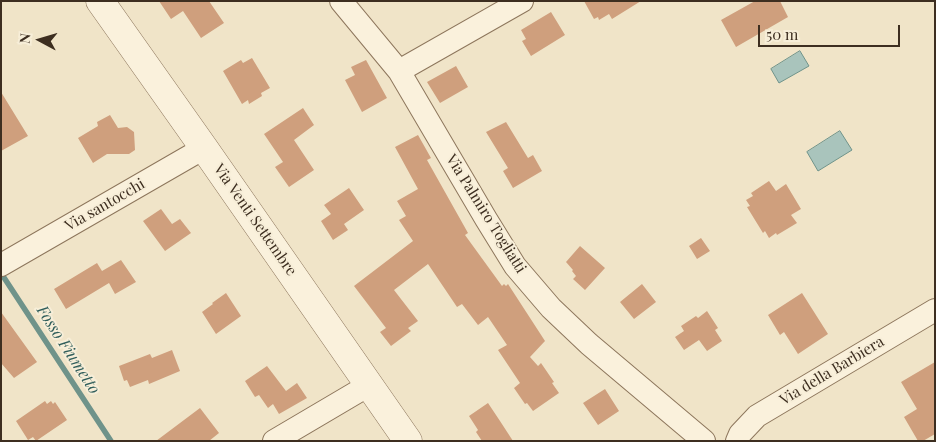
<!DOCTYPE html>
<style>
body{margin:0}
#map{position:relative;width:936px;height:442px;overflow:hidden;background:#f0e4c8;font-family:"Playfair Display",serif}
canvas{display:block}
.frame{position:absolute;inset:0;border:2px solid #3d2e20;pointer-events:none}
.north{position:absolute;left:15px;top:15px;width:50px;height:50px;-webkit-text-stroke:4px #f7eed8;paint-order:stroke;rotate:276deg;font-size:14px;font-weight:700;line-height:20px;text-align:center;color:#3d2e20}
.north::after{content:'';display:block;margin:auto;width:18px;height:22px;background:#3d2e20;clip-path:polygon(50% 0,100% 100%,50% 72%,0 100%)}
.scale{position:absolute;left:758px;top:25px;width:142px;height:22px;box-sizing:border-box;border:2px solid #3d2e20;border-top:0;padding-left:6px;font-size:15px;line-height:18px;white-space:nowrap;color:#3d2e20;-webkit-text-stroke:4px #f7eed8;paint-order:stroke}
</style>
<div id="map">
<canvas width="936" height="442"></canvas>
<div class="frame"></div>
<div class="north">N</div>
<div class="scale">50 m</div>
</div>
<script>
const g = document.querySelector('canvas').getContext('2d');
g.lineJoin = 'round';
function fillPath(path, color) { g.fillStyle = color; g.fill(path, 'evenodd'); }
function stroke(path, color, width, dash) { g.strokeStyle = color; g.lineWidth = width; g.lineCap = dash ? 'butt' : 'round'; g.setLineDash(dash || []); g.stroke(path); }
function label(font, color, halo, rows, align = 'center') {
  g.font = font + ' "Playfair Display",serif'; g.lineWidth = 4; g.setLineDash([]); g.textBaseline = 'middle'; g.strokeStyle = halo; g.fillStyle = color; for (const [text, x, y, turn = 0] of rows) {
    g.save(); g.translate(x, y); g.rotate((+turn || 0) * Math.PI / 180); g.textAlign = isNaN(turn) ? turn : align; if (halo) g.strokeText(text, 0, 0); g.fillText(text, 0, 0); g.restore();
  }
}
const water = new Path2D(`
 M800,51L809,66L779,83L771,69Z
 M840,131L852,150L818,171L807,152Z`);
fillPath(water, '#a9c4bc');
stroke(water, '#6f938a', 1);
stroke(new Path2D(`
 M1,273L111,441`), '#6f938a', 5.5);
fillPath(new Path2D(`
 M159,1H209L224,23L201,38L183,11L171,19Z
 M584,1H641L612,19L609,14L599,20L598,17L594,19Z
 M755,1H780L788,17L736,47L721,20Z
 M551,12L565,35L531,56L522,41L526,39L521,30Z
 M252,58L270,88L261,93L262,96L249,104L248,100L242,104L223,71L241,60L243,63Z
 M366,60L387,98L362,112L345,80L355,75L351,67Z
 M456,66L468,87L440,103L427,82Z
 M1,92L28,136L1,151Z
 M303,108L314,125L294,140L314,170L289,187L275,167L283,162L264,134Z
 M110,115L118,128L127,127L134,132L135,150L129,154H107L93,163L78,138L98,126L97,122Z
 M506,122L528,158L533,155L542,171L513,188L503,171L508,168L486,132Z
 M418,135L431,158L427,160L468,233L465,235L502,286L504,284L506,286L508,284L545,341L530,357L538,366L541,363L554,382L552,383L559,393L533,411L527,403L525,404L514,388L520,383L498,350L507,345L488,317L478,325L462,304L457,307L428,264L394,290L418,321L408,328L411,331L391,346L380,332L386,328L354,286L413,241L399,220L406,216L397,201L418,189L395,147Z
 M769,181L776,191L786,184L801,209L791,215L797,223L777,235L776,233L769,238L765,231L763,233L747,207L750,206L746,200L753,196L751,193Z
 M349,188L364,210L344,224L348,230L333,240L321,221L331,214L324,205Z
 M161,209L172,224L180,219L191,233L165,251L143,221Z
 M701,238L710,251L697,259L689,246Z
 M580,246L605,268L585,290L573,279L576,276L572,271L573,270L566,262Z
 M121,260L136,282L115,294L109,283L66,309L54,289L97,263L102,271Z
 M642,284L656,302L634,319L620,302Z
 M226,293L241,316L216,334L202,312L213,304L212,303Z
 M802,293L828,334L798,354L784,332L780,335L768,315Z
 M707,311L718,328L715,330L722,341L707,351L699,340L684,350L675,337L684,331L681,326L696,316L698,318Z
 M1,312L37,362L14,378L1,363Z
 M172,350L180,371L149,384L148,380L130,387L127,380L124,381L119,366L150,354L152,358Z
 M935,362V434L923,441H918L904,417L917,409L901,382Z
 M267,366L286,391L297,383L307,398L279,414L273,404L268,408L259,395L255,397L245,381Z
 M605,389L619,411L598,425L583,403Z
 M45,401L47,404L51,401L53,404L55,402L67,420L36,441L33,437L28,440L16,421Z
 M488,403L500,421L513,441H482L476,432L478,430L469,416Z
 M200,408L219,433L209,441H156Z`), '#cf9f7d');
const minor = new Path2D(`
 M341,1L399,71L486,219L515,266L551,308L589,344L704,441
 M399,71L522,1
 M1,265L204,148
 M274,441L369,385
 M737,441L740,434L757,416L935,310`);
const tertiary = new Path2D(`
 M100,1L204,148L408,441`);
stroke(minor, '#8d765c', 24);
stroke(tertiary, '#8d765c', 29);
stroke(minor, '#faf1dc', 22);
stroke(tertiary, '#faf1dc', 28);
label('15px', '#3d2e20', '#f7eed8', [
 ["Via santocchi",105,205,-30],
 ["Via Palmiro Togliatti",486,214,58],
 ["Via Venti Settembre",255,220,55],
 ["Via della Barbiera",832,371,-31]
]);
label('italic 16px', '#2f5d5a', '#f7eed8', [
 ["Fosso Fiumetto",68,350,57]
]);
</script>
